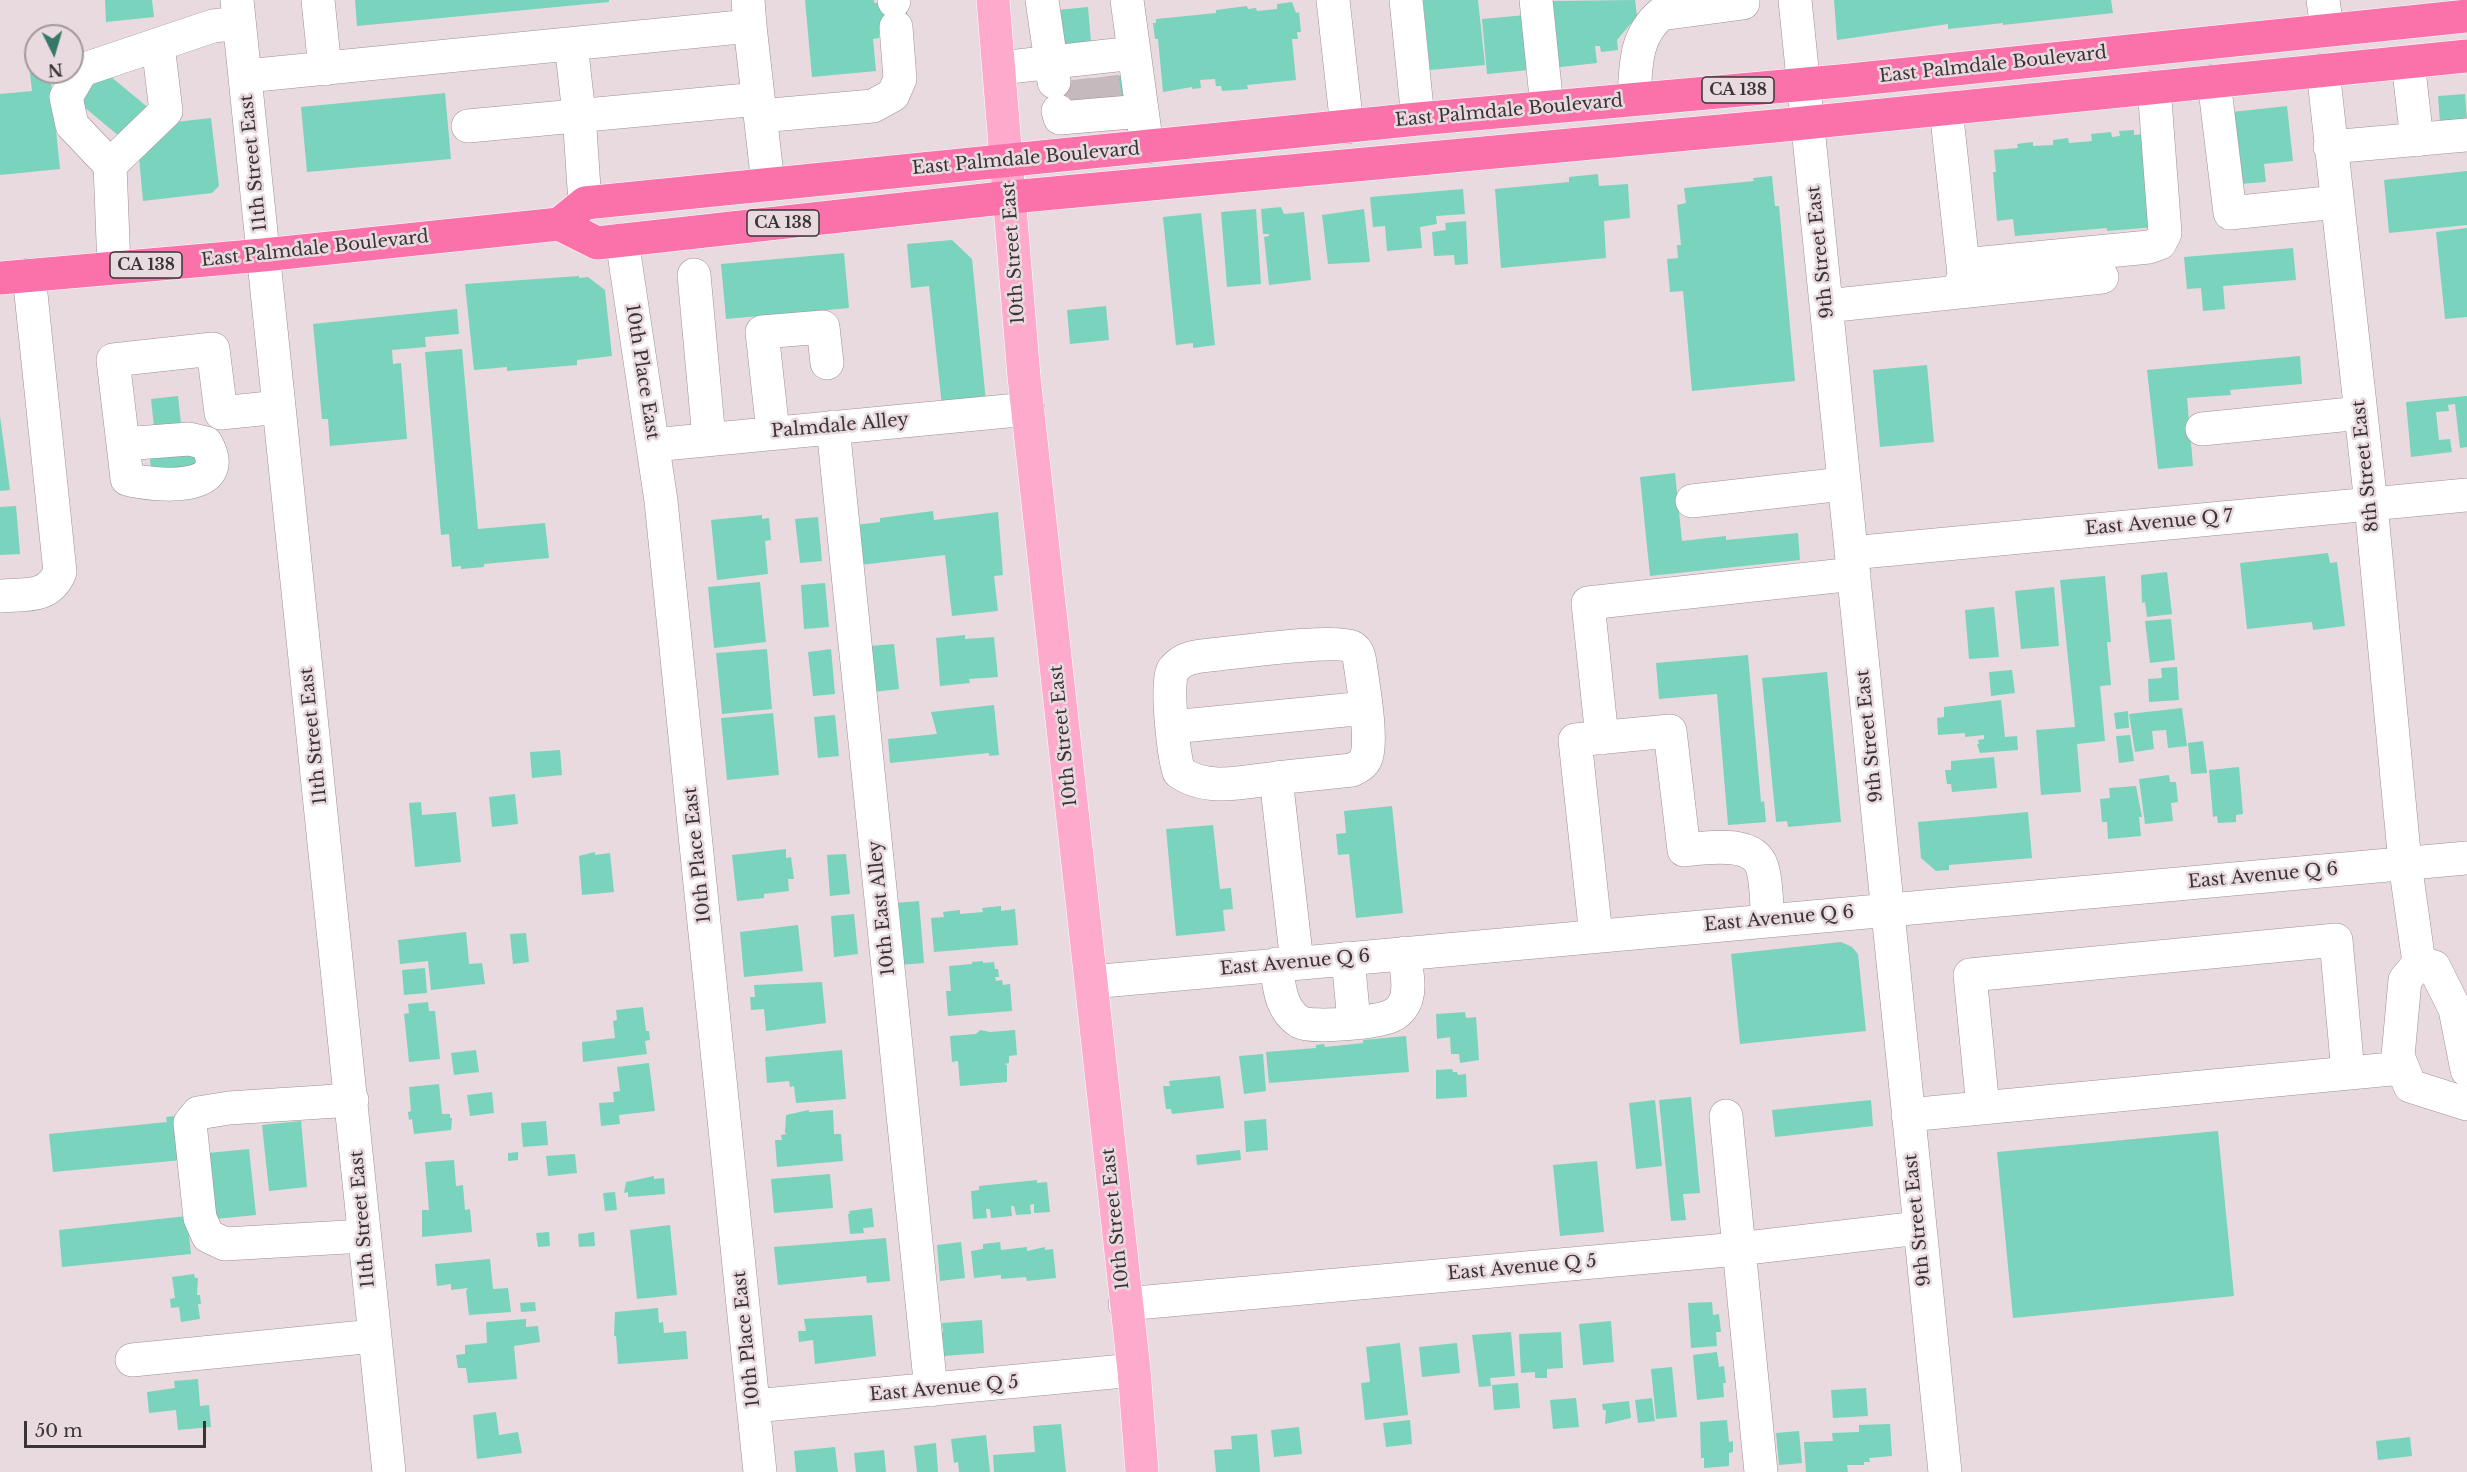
<!DOCTYPE html>
<style>
body{margin:0}
#map{position:relative;width:2467px;height:1472px;overflow:hidden;background:#e9dadf;font-family:"Libre Baskerville",serif}
canvas{display:block}
.north{position:absolute;left:24px;top:24px;width:60px;height:60px;box-sizing:border-box;background:#e9dadf;border:2px solid #a3989b;border-radius:50%;rotate:175deg;font-size:16px;font-weight:700;line-height:24px;text-align:center;color:#393435}
.north::after{content:'';display:block;margin:auto;width:21px;height:27px;background:#377969;clip-path:polygon(50% 0,100% 100%,50% 72%,0 100%)}
.scale{position:absolute;left:24px;top:1421px;width:182px;height:27px;box-sizing:border-box;border:3px solid #393435;border-top:0;padding-left:8px;font-size:18px;line-height:21px;white-space:nowrap;color:#393435;-webkit-text-stroke:4px #e9dadf;paint-order:stroke}
</style>
<div id="map">
<canvas width="2467" height="1472"></canvas>
<div class="north">N</div>
<div class="scale">50 m</div>
</div>
<script>
const g = document.querySelector('canvas').getContext('2d');
g.lineJoin = 'round';
function fillPath(path, color) { g.fillStyle = color; g.fill(path, 'evenodd'); }
function stroke(path, color, width, dash) { g.strokeStyle = color; g.lineWidth = width; g.lineCap = dash ? 'butt' : 'round'; g.setLineDash(dash || []); g.stroke(path); }
function label(font, color, halo, rows, align = 'center') {
  g.font = font + ' "Libre Baskerville",serif'; g.lineWidth = 5; g.setLineDash([]); g.textBaseline = 'middle'; g.strokeStyle = halo; g.fillStyle = color; for (const [text, x, y, turn = 0] of rows) {
    g.save(); g.translate(x, y); g.rotate((+turn || 0) * Math.PI / 180); g.textAlign = isNaN(turn) ? turn : align; if (halo) g.strokeText(text, 0, 0); g.fillText(text, 0, 0); g.restore();
  }
}
fillPath(new Path2D(`
 M105,0H152L154,17L106,22Z
 M355,0H609V2L357,26Z
 M805,0H874V3L906,0L908,26L879,29V38L873,39L876,71L812,77Z
 M1423,0H1478L1485,65L1430,70Z
 M1635,0L1637,16L1617,40L1618,50L1601,52L1600,46H1595L1597,63L1552,68L1547,6L1553,5V1Z
 M1834,0H2111L2113,13L2003,25V23L1948,29V24L1837,40Z
 M1292,2L1296,13L1299,12L1301,32H1297L1298,39H1292L1296,80L1247,85L1248,89L1222,91L1221,86H1216L1215,79L1200,80L1201,88L1192,89V87L1163,92L1158,39H1155L1153,23H1156V19L1216,13V10L1247,6L1248,9L1256,8L1257,11L1277,9V4Z
 M1088,7L1091,42L1061,45L1058,10Z
 M1526,15L1530,70L1487,74L1482,19Z
 M36,46V72H50L60,169L0,175V94L32,91L27,47Z
 M104,71L151,110L125,141L78,102Z
 M1126,75L1129,103L1049,112L1046,83Z
 M445,93L451,159L307,172L301,107Z
 M2465,94L2467,120L2440,123L2438,96Z
 M2287,106L2293,161L2264,164L2266,182L2240,184L2232,112Z
 M211,118L219,186L212,193L143,201L139,157L166,123Z
 M2134,130V135L2145,134L2155,227L2107,231V228L2015,236L2013,219L1997,221L1993,172H1996L1994,150L2018,148L2017,144L2033,142V146L2053,145V140L2068,138L2069,143L2092,141L2091,134L2111,132L2112,137L2120,136L2119,131Z
 M2467,171V225L2389,233L2384,180Z
 M1598,174L1599,186L1628,184L1630,218L1604,221L1606,258L1501,268L1495,189L1569,182V177Z
 M1772,176L1775,206H1779L1795,381L1692,391L1683,291L1670,292L1667,259L1678,258L1677,245H1681L1677,205L1686,203L1684,188L1754,181L1753,178Z
 M1463,189L1465,214L1436,216L1437,224L1420,227L1422,248L1387,251L1385,226L1373,227L1370,197Z
 M1281,207L1284,214L1304,212L1311,280L1269,285L1264,237L1269,236V234H1263L1261,209Z
 M1256,209L1261,284L1227,287L1221,212Z
 M1364,209L1370,262L1328,264L1322,215Z
 M1201,213L1215,345L1193,348V343L1176,345L1163,217Z
 M1466,221L1468,264L1455,265L1454,255L1434,256L1432,232L1446,230L1445,223Z
 M2467,228V317L2445,319L2436,232Z
 M952,240L972,259L986,402L942,406L929,286L911,288L907,244Z
 M2293,248L2296,280L2223,286L2225,309L2203,311L2201,288L2187,289L2184,257Z
 M844,253L849,308L726,319L721,264Z
 M579,276V278L588,277L605,290L612,356L577,360V365L507,371V367L474,370L465,284Z
 M1106,306L1109,340L1070,344L1067,310Z
 M457,309L459,334L425,337L426,347L392,350L393,364L401,363L407,439L330,446L328,419H322L313,324Z
 M462,349L478,529L545,523L549,558L484,564V567L461,569V566L452,567L449,534L441,535L425,352Z
 M2300,356L2302,384L2230,390L2231,395L2187,398L2193,466L2158,469L2147,370Z
 M1927,365L1934,442L1880,447L1873,370Z
 M178,396L181,424L154,427L151,399Z
 M2467,396V447L2460,448L2455,404L2448,405L2449,411L2436,412L2439,440L2450,439L2452,452L2411,457L2406,402Z
 M0,416L10,490L0,491Z
 M194,451L196,467L152,477L149,452Z
 M1675,473L1682,541L1726,536V540L1798,533L1800,560L1650,576L1640,477Z
 M16,506L20,554L0,555V507Z
 M933,511L934,520L998,512L1003,575L994,576L998,611L952,616L945,555L860,565L855,525L880,522V518Z
 M762,515V519L769,518L771,540L765,541L768,574L717,580L711,520Z
 M818,517L822,561L800,563L795,519Z
 M2328,553L2330,563L2337,562L2345,626L2313,630L2312,622L2247,629L2240,563Z
 M2167,572L2172,614L2147,617L2145,602L2142,603L2141,575Z
 M2105,576L2111,642H2107L2111,685L2100,686L2105,741L2077,744L2081,792L2041,795L2036,730L2075,727L2060,580Z
 M760,582L766,642L714,648L708,587Z
 M825,583L829,627L804,629L801,585Z
 M2054,587L2059,646L2021,649L2015,591Z
 M1994,607L1999,657L1969,659L1965,610Z
 M2171,619L2175,660L2150,663L2145,621Z
 M965,635V639L994,637L998,677L969,679L970,683L940,686L936,638Z
 M894,644L899,689L874,692L870,646Z
 M767,649L772,709L722,714L716,653Z
 M831,649L835,694L813,696L808,652Z
 M1748,655L1761,802L1764,801L1766,822L1728,825L1717,694L1659,699L1656,663Z
 M2177,667L2179,700L2149,702L2148,679L2162,678L2161,668Z
 M2012,670L2015,693L1991,696L1989,672Z
 M1827,672L1841,822L1788,827L1787,821L1776,822L1762,678Z
 M2001,700L2005,737L2017,736L2018,750L1980,753L1977,744H1979L1978,740L1984,739V735L1965,737V733L1938,735L1937,718L1944,717V707Z
 M994,705L999,755L989,756V753L890,763L888,739L937,734L931,712Z
 M2182,708L2187,746L2168,748L2166,730L2152,731L2154,749L2135,752L2129,714Z
 M2128,711L2129,728L2116,729L2114,713Z
 M773,713L779,775L727,780L721,718Z
 M835,715L839,756L818,758L814,717Z
 M2130,735L2134,761L2119,763L2116,736Z
 M2203,741L2207,773L2191,774L2188,743Z
 M560,750L562,775L532,778L530,752Z
 M1994,757L1997,788L1952,792L1951,784H1947L1945,770H1951V761Z
 M2239,767L2243,814L2236,815V822L2218,823L2217,816L2213,817L2209,770Z
 M2169,775L2170,782H2176L2178,802L2171,803L2173,821L2145,824L2139,779Z
 M2136,786L2142,817H2139L2141,836L2108,839L2107,822H2102L2100,799L2110,798L2109,788Z
 M515,794L518,824L492,827L489,797Z
 M421,802L422,815L456,812L461,862L415,867L409,803Z
 M1392,806L1403,913L1356,918L1349,854L1338,855L1336,834L1346,833L1344,811Z
 M2028,812L2032,858L1949,865V870L1936,871L1921,858L1918,822Z
 M1213,825L1220,889L1231,888L1233,909L1223,910L1225,931L1176,936L1166,829Z
 M786,849V858L791,857L794,879H788L789,891L764,894V898L737,901L732,855Z
 M595,852V855L610,853L614,892L582,895L579,856Z
 M846,854L850,894L830,896L827,855Z
 M919,901L924,963L900,965L895,903Z
 M1001,906V911L1015,909L1018,945L934,952L931,918L944,917L943,912L960,910V914L983,912L982,908Z
 M854,914L858,954L834,957L831,916Z
 M798,925L803,971L744,977L740,932Z
 M466,932L469,964L482,963L485,984L431,990L428,961L400,964L398,940Z
 M526,933L529,962L513,964L510,934Z
 M1841,942L1852,947L1858,954L1866,1031L1740,1044L1731,954Z
 M983,961V963L994,962L995,969H998L999,977H995L996,981L1002,980L1003,985L1010,984L1012,1011L948,1016L946,991H951L949,966L972,964V962Z
 M425,968L427,993L404,995L402,970Z
 M822,982L826,1023L766,1031L764,1009L751,1010L750,997H755L754,985Z
 M428,1002L429,1011H435L440,1059L409,1062L404,1014L409,1013L408,1004Z
 M643,1007L646,1031H649L650,1040L645,1041L647,1054L583,1062L582,1042L615,1038L613,1021L617,1020L616,1010Z
 M1465,1012L1466,1018L1476,1017L1479,1060L1460,1063L1459,1054H1451L1450,1037L1437,1039L1436,1014Z
 M980,1030L990,1032L1015,1030L1017,1055L1009,1056V1063L1004,1064L1007,1065V1082L960,1086L958,1061L952,1062L950,1036L976,1034Z
 M1406,1036L1409,1072L1269,1083L1266,1052L1316,1048V1045L1324,1044L1325,1047L1363,1043V1040Z
 M476,1050L479,1072L454,1075L451,1053Z
 M842,1050L846,1099L796,1103L794,1086L790,1087L789,1081L767,1083L765,1057Z
 M1263,1054L1266,1091L1244,1094L1239,1056Z
 M649,1063L655,1111L619,1115L620,1124L601,1126L599,1103L614,1102L613,1092L620,1091L617,1067Z
 M1452,1069L1453,1072H1457L1458,1075L1466,1074L1467,1097L1436,1099V1070Z
 M1220,1076L1224,1108L1172,1114L1171,1109H1166L1163,1086H1170L1169,1081Z
 M439,1084L442,1114H450V1118H452L451,1130L414,1134L412,1119L409,1120L408,1112L411,1111L409,1087Z
 M492,1092L494,1113L470,1116L467,1095Z
 M1691,1097L1700,1193L1683,1194L1686,1220L1671,1221L1659,1100Z
 M1655,1100L1662,1166L1636,1169L1629,1103Z
 M1871,1100L1873,1126L1775,1137L1772,1110Z
 M809,1110V1112L833,1110L834,1134H841L843,1161L777,1167L775,1140H782L781,1135L787,1134L785,1133L786,1115Z
 M177,1116L182,1160L53,1172L49,1134L167,1122L166,1117Z
 M1266,1119L1268,1150L1246,1152L1244,1121Z
 M301,1121L307,1187L269,1191L262,1125Z
 M546,1121L548,1145L523,1147L521,1123Z
 M2218,1131L2234,1296L2013,1318L1997,1152Z
 M249,1149L256,1215L215,1219L208,1153Z
 M1240,1150L1241,1160L1197,1165L1196,1155Z
 M518,1152V1160L508,1161V1153Z
 M575,1154L577,1173L548,1176L546,1156Z
 M454,1160L456,1186L463,1185L465,1210L470,1209L472,1232L422,1237V1210H429L425,1162Z
 M1597,1161L1604,1232L1560,1236L1553,1165Z
 M830,1174L833,1208L774,1213L771,1179Z
 M654,1176V1179L664,1178L665,1194L628,1197V1192L624,1193L626,1182Z
 M1037,1180V1183L1047,1182L1050,1212L1034,1213V1204L1030,1205L1031,1214L1016,1215L1014,1206H1011L1012,1216L991,1218L990,1209H986L987,1218L973,1219L971,1191L979,1190V1186Z
 M615,1192L617,1210L605,1211L603,1193Z
 M872,1208L874,1227L863,1228L864,1233L850,1234L848,1214H850L849,1211Z
 M187,1216L191,1254L62,1267L59,1230Z
 M670,1225L677,1295L637,1299L630,1230Z
 M549,1232L550,1246L538,1247L536,1233Z
 M594,1232L595,1246L579,1247L578,1234Z
 M886,1238L890,1281L867,1283L866,1276L778,1285L774,1247Z
 M961,1242L965,1278L940,1281L937,1245Z
 M1000,1242L1001,1250L1027,1247V1251L1045,1247V1250L1053,1249L1056,1278L1027,1281L1026,1277L1001,1279V1275L974,1278L971,1251L983,1249V1244Z
 M490,1259L493,1289L508,1288L511,1312L469,1315L466,1291L468,1288L451,1290V1284L437,1286L435,1264Z
 M194,1274L195,1278H198L197,1295H200L201,1304H198L200,1319L181,1322L179,1307L171,1308L170,1299L175,1298L172,1277Z
 M535,1302L536,1311L521,1312L520,1303Z
 M1712,1302L1713,1315L1719,1314L1721,1332H1716L1717,1346L1691,1348L1688,1303Z
 M658,1308L659,1323L663,1322L664,1333L686,1331L688,1359L618,1364L616,1336H614L615,1312Z
 M872,1315L876,1356L815,1364L813,1340L799,1342L798,1331H806L804,1319Z
 M526,1319V1327L538,1326L540,1342L514,1346L517,1379L468,1383L466,1368H458L456,1355L465,1354V1345L487,1343L486,1322Z
 M982,1320L984,1353L944,1356L943,1341H940L939,1332H943L942,1323Z
 M1611,1321L1614,1362L1583,1365L1579,1324Z
 M1511,1332L1515,1376L1490,1378L1491,1386L1479,1387L1472,1335Z
 M1561,1332L1563,1368L1547,1369V1378H1535V1372L1521,1373L1519,1334Z
 M1400,1343L1408,1415L1365,1420L1361,1383L1370,1382L1366,1347Z
 M1457,1343L1460,1373L1422,1377L1419,1347Z
 M1717,1352L1719,1367L1724,1366L1726,1383H1723L1724,1397L1697,1400L1693,1355Z
 M1672,1367L1677,1417L1656,1419L1651,1369Z
 M198,1379L200,1406L209,1405L211,1427L178,1430L176,1410L149,1413L147,1392L175,1388L174,1381Z
 M1518,1383L1520,1408L1494,1410L1492,1385Z
 M1866,1388L1868,1416L1833,1418L1831,1390Z
 M1576,1398L1579,1427L1553,1429L1550,1400Z
 M1652,1398L1655,1421L1638,1423L1635,1400Z
 M1629,1401L1631,1418L1605,1424L1606,1410H1603L1602,1404Z
 M496,1412L499,1435L518,1432L522,1453L477,1459L473,1415Z
 M1410,1420L1412,1444L1386,1447L1383,1423Z
 M1727,1420L1729,1442L1733,1441V1452L1729,1453V1466L1704,1468V1458H1701L1700,1422Z
 M1061,1424L1066,1472H994L993,1455L1035,1452L1033,1426Z
 M1890,1424L1892,1456L1869,1458L1870,1462H1864V1465H1847L1848,1472H1806L1804,1442L1833,1441L1832,1433L1859,1432V1425Z
 M1299,1427L1302,1454L1274,1457L1271,1430Z
 M1799,1431L1802,1463L1779,1465L1776,1433Z
 M1257,1434L1260,1472H1216L1214,1450L1232,1449L1231,1436Z
 M986,1435L990,1472H959L958,1462L954,1463L951,1439Z
 M2410,1437L2412,1456L2378,1460L2376,1441Z
 M936,1443L938,1472H917L914,1446Z
 M835,1447L838,1472H796L794,1451Z
 M884,1450L886,1472H856L854,1453Z`), '#7ad3bd');
stroke(new Path2D(`
 M1102,77L1106,106
 M1074,80L1078,109`), '#c6b9bd', 33, [33, 16]);
const minor = new Path2D(`
 M237,0L389,1472
 M318,0L325,69
 M894,0V1
 M1042,0L1054,82
 M1127,0L1147,147
 M1333,0L1347,127
 M1406,0L1418,119
 M1536,0L1547,107
 M1795,0L1945,1472
 M2323,0L2327,30
 M750,26L768,184
 M571,44L579,114L585,203
 M2408,62L2417,140
 M1000,68L1134,53
 M2323,70L2371,504L2405,863L2419,963
 M246,76L750,26L748,0
 M2214,81L2230,213L2337,202
 M1634,99C1636,67 1634,37 1661,14L1743,3V0
 M1946,109L1964,274L1960,287
 M1058,111L1060,118L1142,111
 M760,116L873,106L893,95L900,79L896,27
 M468,126L758,99
 M2330,147L2467,135
 M110,165L166,111L158,45
 M622,240L661,501L760,1472
 M1963,265L2149,247L2160,243L2165,233L2154,87
 M114,267L110,165L72,125L66,97L82,70L213,26L239,23
 M694,275L709,439
 M1826,306L2102,277
 M833,427L931,1390
 M2202,429L2361,413
 M773,432L762,332L823,327L827,363
 M123,444L127,479C154,486 235,494 206,443L189,439L123,444L113,360L213,349L221,413L279,407
 M653,445L1028,409
 M1692,501L1843,484
 M1851,553L2467,495
 M0,596C25,594 49,599 60,572L29,275
 M1172,727L1366,708
 M1602,738L1588,603L1854,574
 M1276,778C1244,782 1207,792 1179,772C1174,757 1165,682 1173,670C1181,660 1189,658 1201,656C1226,654 1335,638 1352,647C1358,651 1359,656 1360,663C1363,684 1373,740 1366,758C1363,765 1358,767 1352,770L1276,778L1297,963
 M1596,936L1575,740L1670,731L1684,850C1705,848 1753,839 1762,867C1767,881 1766,904 1768,919
 M1348,958L1354,1022
 M1276,964C1279,985 1280,1010 1300,1022C1313,1029 1377,1022 1391,1016C1395,1014 1400,1010 1402,1007C1413,993 1406,969 1404,953
 M1091,982L2467,858
 M2467,1070L2455,1009L2434,967L2419,963L2405,980L2398,1056L2410,1086L2467,1104
 M352,1100L229,1108L198,1113L190,1123L200,1218L208,1236L225,1244L364,1236
 M1983,1108L1970,975L2336,940L2348,1073
 M1908,1115L2402,1068
 M1726,1116L1761,1472
 M1125,1304L1738,1249L1919,1228
 M132,1360L374,1336
 M754,1406L1134,1370`);
const major = new Path2D(`
 M993,0L1024,377L1134,1370L1142,1472`);
const highway = new Path2D(`
 M559,224L585,203L1418,119L1840,81L2467,16
 M0,278L263,255L559,224L597,243L1011,197L1774,126L2467,56`);
stroke(minor, '#9d9094', 34);
stroke(major, '#fff', 34);
stroke(highway, '#fff', 34);
stroke(minor, '#fff', 33);
stroke(major, '#fdaacc', 33);
stroke(highway, '#fb71aa', 33);
for (const [x, y, w] of [
 [1738,90,72],
 [783,223,72],
 [146,265,72]
]) { const box = new Path2D(); box.roundRect(x - w / 2, y - 13, w, 26, 4.5); g.fillStyle = '#e9dadf'; g.fill(box); stroke(box, '#393435', 1.5); }
label('bold 16px', '#393435', null, [
 ["CA 138",1738,90],
 ["CA 138",783,223],
 ["CA 138",146,265]
]);
label('18px', '#393435', '#e9dadf', [
 ["East Palmdale Boulevard",1993,65,-6],
 ["East Palmdale Boulevard",1509,111,-5],
 ["East Palmdale Boulevard",1026,159,-5],
 ["11th Street East",254,163,-96],
 ["East Palmdale Boulevard",315,249,-6],
 ["9th Street East",1821,252,-96],
 ["10th Street East",1014,253,-94],
 ["10th Place East",642,372,81],
 ["Palmdale Alley",840,426,-5],
 ["8th Street East",2366,466,-96],
 ["East Avenue Q 7",2159,523,-5],
 ["11th Street East",314,736,-96],
 ["10th Street East",1064,736,-96],
 ["9th Street East",1870,736,-96],
 ["10th Place East",698,855,-96],
 ["East Avenue Q 6",2263,876,-5],
 ["10th East Alley",882,908,-96],
 ["East Avenue Q 6",1779,919,-5],
 ["East Avenue Q 6",1295,963,-5],
 ["11th Street East",363,1219,-95],
 ["10th Street East",1116,1219,-96],
 ["9th Street East",1918,1220,-96],
 ["East Avenue Q 5",1522,1268,-5],
 ["10th Place East",747,1339,-96],
 ["East Avenue Q 5",944,1389,-5]
]);
</script>
